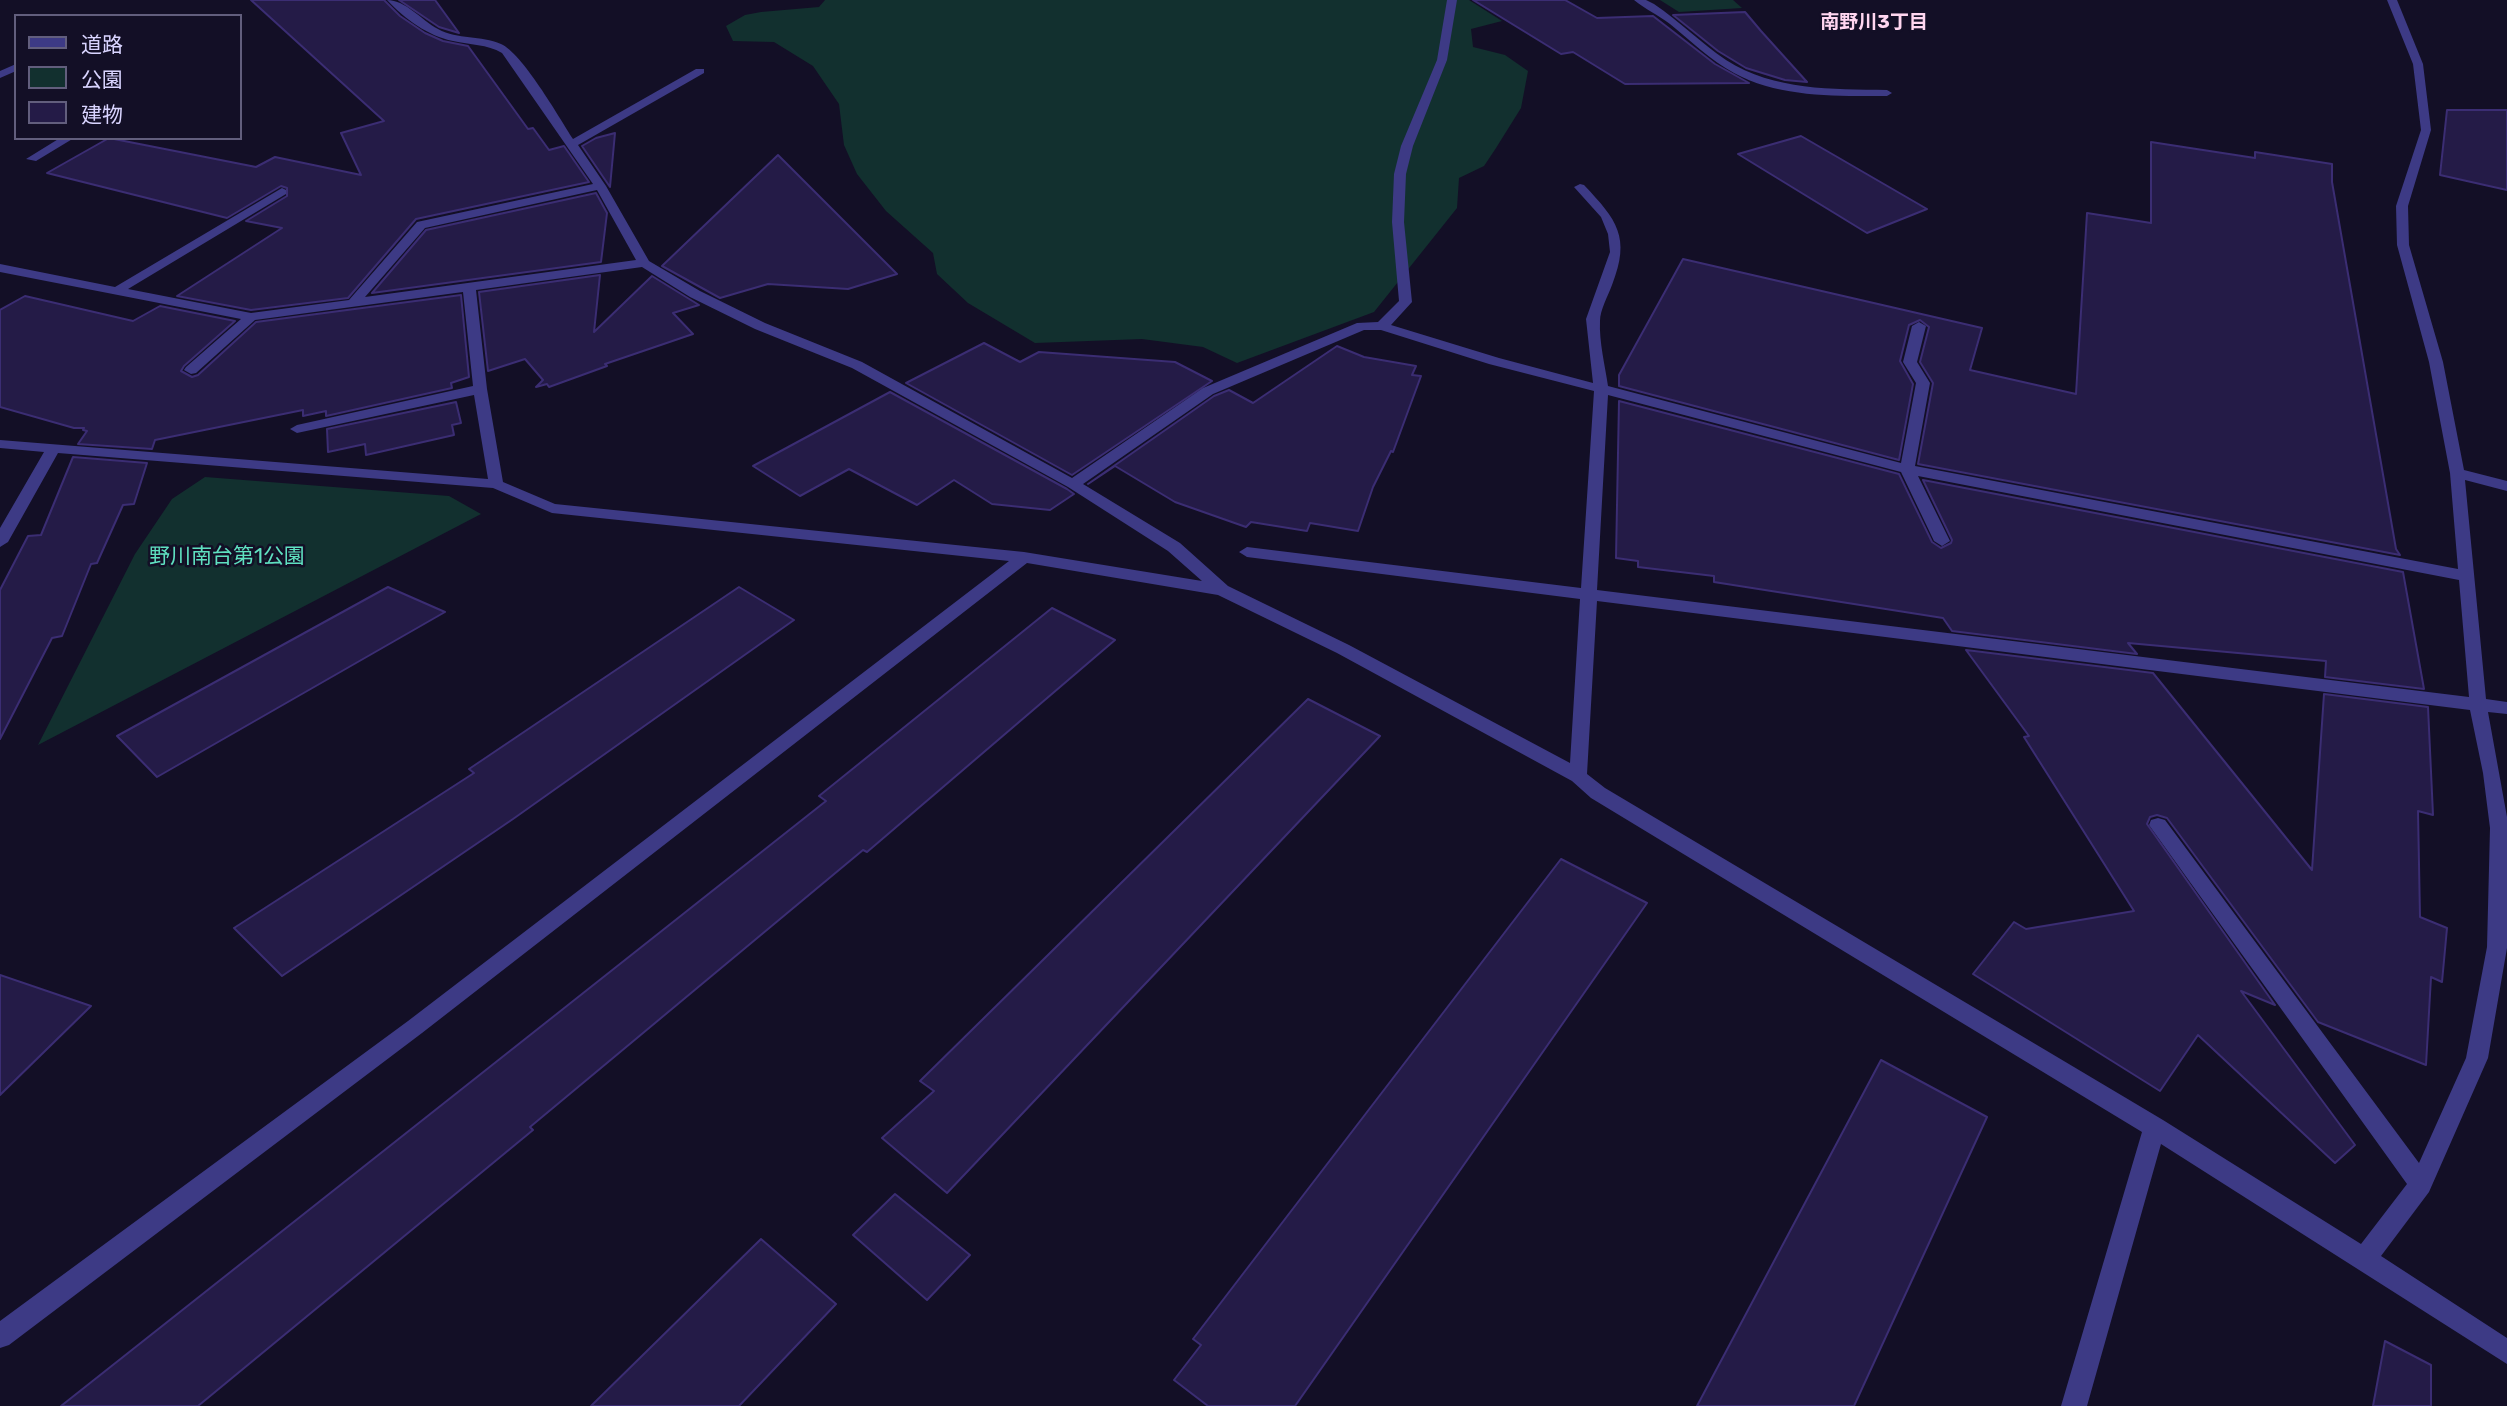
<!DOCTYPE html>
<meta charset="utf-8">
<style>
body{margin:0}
#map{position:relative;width:2507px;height:1406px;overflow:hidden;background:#130f26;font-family:Rubik,"Noto Sans JP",sans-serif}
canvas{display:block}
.legend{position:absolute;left:14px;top:14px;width:228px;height:126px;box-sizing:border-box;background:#130f26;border:2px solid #625e7d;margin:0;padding:9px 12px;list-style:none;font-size:21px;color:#d9d4ff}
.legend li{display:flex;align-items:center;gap:14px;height:35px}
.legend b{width:35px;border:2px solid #625e7d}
</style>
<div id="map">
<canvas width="2507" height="1406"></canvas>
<ul class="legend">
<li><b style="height:9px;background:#3d3a85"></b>道路</li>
<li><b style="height:19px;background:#12302f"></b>公園</li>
<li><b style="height:19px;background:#241b47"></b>建物</li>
</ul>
</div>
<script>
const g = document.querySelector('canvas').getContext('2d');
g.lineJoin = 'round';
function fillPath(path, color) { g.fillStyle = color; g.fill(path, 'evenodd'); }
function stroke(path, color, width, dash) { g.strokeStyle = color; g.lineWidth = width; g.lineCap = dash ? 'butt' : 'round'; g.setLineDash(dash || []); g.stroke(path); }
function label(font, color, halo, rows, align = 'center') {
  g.font = font + ' Rubik,"Noto Sans JP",sans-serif'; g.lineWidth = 5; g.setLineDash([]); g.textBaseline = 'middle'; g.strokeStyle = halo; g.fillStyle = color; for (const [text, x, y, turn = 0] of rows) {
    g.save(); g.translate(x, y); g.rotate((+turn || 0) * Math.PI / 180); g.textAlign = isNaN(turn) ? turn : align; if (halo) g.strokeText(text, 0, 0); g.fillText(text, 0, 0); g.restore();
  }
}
fillPath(new Path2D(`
 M825,0H1469L1502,21L1471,29L1473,47L1505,55L1528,71L1521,108L1496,148L1484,166L1459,178L1457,208L1374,312L1237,363L1203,347L1142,339L1035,343L968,303L937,274L933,253L886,211L857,174L844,145L839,104L813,66L774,42L733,41L726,26L745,15L761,12L819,7Z
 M1660,0H1733L1742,8L1679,12Z
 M205,477L449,496L481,514L38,745L135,554L172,499Z`), '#12302f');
const building = new Path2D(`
 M251,0H384L400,16L425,33L443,41L468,46L528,129L533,128L549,150L564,146L589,182L416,219L348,298L251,310L177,296L282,228L246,221L287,196V188L281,186L227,218L47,173L109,138L256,167L275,157L361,175L341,133L384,121Z
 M399,0H435L459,33L439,27Z
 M1473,0H1565L1597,18L1653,16L1715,64L1749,83L1625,84L1573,52L1561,54Z
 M1745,12L1761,31L1807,82L1785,80L1746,68L1718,51L1673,15Z
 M2447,110H2507V190L2440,175Z
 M615,133L610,187L582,146L596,138Z
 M1801,136L1927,209L1867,233L1738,154Z
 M2151,142L2255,158V152L2332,164V182L2396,549L2400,555L1918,464L1933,383L1920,362L1929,327L1920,320L1909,325L1900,361L1913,384L1899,460L1619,386V375L1683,259L1982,328L1970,370L2076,394L2087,213L2151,223Z
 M778,155L897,274L848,289L768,284L720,298L662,266Z
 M596,193L607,213L601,262L372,293L426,230Z
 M600,275L594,332L652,276L699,305L673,313L693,334L605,364L607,366L549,387L547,384L536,387L543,380L525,359L488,371L479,292Z
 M461,295L469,377L451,383L452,388L326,416V411L303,416V410L155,440L152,449L78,444L87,431L83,430L84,428H74L0,407V310L25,296L133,321L160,306L235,321L184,366L181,371L192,377L198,375L256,322Z
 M984,343L1020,362L1039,352L1175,362L1212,381L1072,475L906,383Z
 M1337,346L1364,357L1416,366L1412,375L1421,376L1393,452L1391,451L1373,487L1358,531L1310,523L1307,531L1251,522L1246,527L1175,502L1115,466L1088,484L1214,396L1229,390L1253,403Z
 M890,392L1067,489L1074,494L1050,510L992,504L954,480L917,505L849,469L800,496L753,466Z
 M1619,401L1899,474L1932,542L1941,548L1951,543L1952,540L1923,480L2403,572L2424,689L2325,677L2326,661L2128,643L2137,654L1952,631L1943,618L1714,582V576L1638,567V561L1616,558Z
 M456,402L461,423L452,425L454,435L366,455L365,444L328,452L327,429Z
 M73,457L147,463L134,504L123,505L97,563L91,564L62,636L52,638L0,739V590L28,536L41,535Z
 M388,587L445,612L157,777L117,736Z
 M739,587L794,620L513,819L282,976L234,928L474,773L469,769Z
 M1052,608L1115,640L867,852L863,850L530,1127L533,1130L198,1406H61L826,801L819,796Z
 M1966,650L2153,673L2312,870L2324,694L2428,707L2433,815L2418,811L2420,917L2447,928L2442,982L2431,977L2426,1065L2318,1022L2167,818L2157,815L2150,817L2147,824L2275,1005L2241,991L2355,1145L2335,1163L2198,1035L2160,1091L1973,974L2014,922L2026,929L2134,911L2024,737L2029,736Z
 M1308,699L1380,736L947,1193L882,1138L934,1091L920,1081Z
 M1561,859L1647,903L1295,1406H1208L1174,1380L1201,1345L1193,1339Z
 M0,975L91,1006L0,1095Z
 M1881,1060L1987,1117L1854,1406H1697Z
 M895,1194L970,1255L927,1300L853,1235Z
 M761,1239L836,1304L739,1406H591Z
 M2385,1341L2431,1365V1406H2373Z`);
fillPath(building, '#241b47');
stroke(building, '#3b2d73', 2);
fillPath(new Path2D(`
 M387,0C406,0 421,20 438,29C458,40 481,35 501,44C522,53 559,117 573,139L696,69H704V73L578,145L606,186L649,261L700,291L765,323L862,362L1072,478L1203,388L1357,323L1378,322L1399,301L1392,222L1394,174L1401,146L1437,60L1447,0H1457L1447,60L1413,146L1406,174L1404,222L1412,302L1391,325L1499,358L1593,383L1586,319L1610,252L1608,234L1601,217L1574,187L1580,184L1584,185C1617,220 1631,237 1612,285C1608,296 1600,310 1600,321C1599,342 1605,365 1608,386L1901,463L1916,383L1903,362L1912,326L1919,322L1926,326L1917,362L1930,383L1915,466L2458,569L2450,473L2429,362L2397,245L2396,206L2421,130L2413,64L2387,0H2397L2423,64L2431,130L2408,206L2409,245L2443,362L2464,470L2507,481V491L2465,480L2486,699L2507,702V714L2488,712L2507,817V948L2488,1058L2429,1192L2381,1256L2507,1338V1364L2161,1144L2087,1406H2061L2142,1132L1591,798L1572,781L1337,653L1218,595L1027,563L422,1033L9,1345L0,1348V1321L408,1021L1009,561L552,513L493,488L58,453L8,542L0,547V528L44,452L0,448V440L488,479L474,395L297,433L290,429L297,425L473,386L463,292L255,320L196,373L191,374L184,370L186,367L241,319L0,272V264L115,287L282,188L286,190V194L128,289L251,313L349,300L417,222L593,184L502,53C487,44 470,45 453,41C428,36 405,19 387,0ZM597,190L636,260L365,297L425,228ZM642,267L690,297L755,329L852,368L1068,487L1168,551L1202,581L1024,552L555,504L503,482L487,389L476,290ZM1364,330H1381L1489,364L1594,391L1581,588L1247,547L1239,552L1247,557L1580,599L1570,763L1349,645L1228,586L1180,543L1083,484L1213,394ZM1608,395L1901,472L1934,541L1942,546L1950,541L1918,476L2459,580L2469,697L1597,590ZM1597,601L2470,710L2483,773L2490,828L2487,947L2466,1058L2419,1163L2165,820L2158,818L2151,820L2149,825L2407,1184L2361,1244L2163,1120L1605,788L1587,774Z
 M1634,0H1646L1654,4C1679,21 1701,43 1726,60C1775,91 1832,89 1887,90L1892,93L1887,96C1837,96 1780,98 1734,73C1710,60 1691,41 1670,24C1658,15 1645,9 1634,0Z
 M16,64V71L0,78V71Z
 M60,138H74L36,161L26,159Z`), '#3d3a85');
label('bold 19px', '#ffd6f0', '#130f26', [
 ["南野川3丁目",1874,23]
]);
label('21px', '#5fe0c0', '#130f26', [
 ["野川南台第1公園",227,557]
]);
</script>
